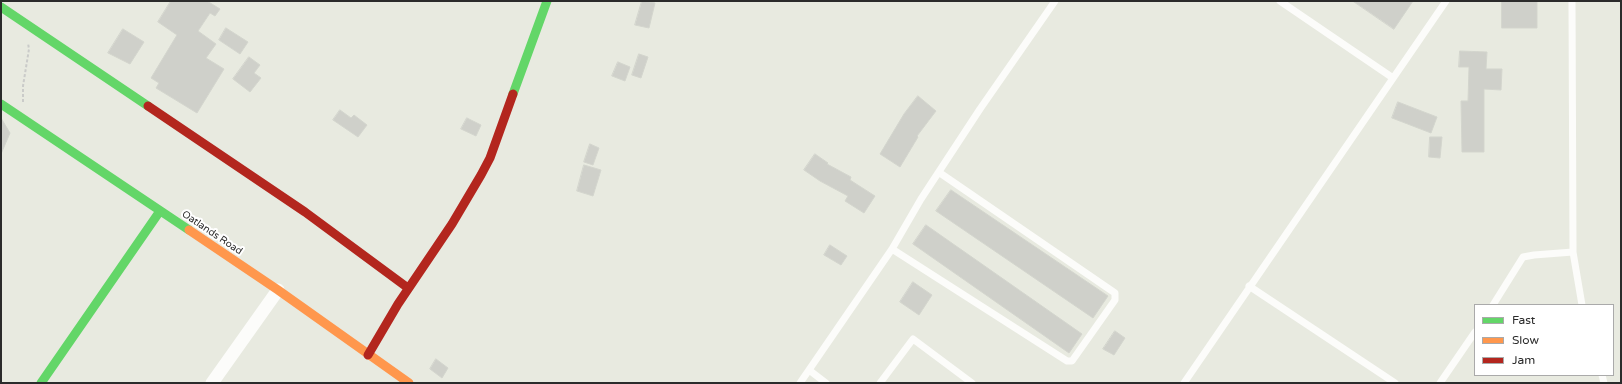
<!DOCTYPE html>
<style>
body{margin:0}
#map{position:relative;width:1622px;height:384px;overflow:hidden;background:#e8eae0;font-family:"Varela Round",sans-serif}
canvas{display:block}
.frame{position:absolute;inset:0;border:2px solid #2b2b2b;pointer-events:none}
.legend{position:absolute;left:1474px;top:304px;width:140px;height:72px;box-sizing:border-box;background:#fff;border:1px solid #aaa;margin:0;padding:5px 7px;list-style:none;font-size:12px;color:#2b2b2b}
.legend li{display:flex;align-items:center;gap:8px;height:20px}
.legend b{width:20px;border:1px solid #aaa}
</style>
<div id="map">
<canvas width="1622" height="384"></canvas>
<div class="frame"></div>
<ul class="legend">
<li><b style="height:5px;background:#63d668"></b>Fast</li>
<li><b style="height:5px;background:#ff974d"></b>Slow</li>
<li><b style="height:5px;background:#b3261e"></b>Jam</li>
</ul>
</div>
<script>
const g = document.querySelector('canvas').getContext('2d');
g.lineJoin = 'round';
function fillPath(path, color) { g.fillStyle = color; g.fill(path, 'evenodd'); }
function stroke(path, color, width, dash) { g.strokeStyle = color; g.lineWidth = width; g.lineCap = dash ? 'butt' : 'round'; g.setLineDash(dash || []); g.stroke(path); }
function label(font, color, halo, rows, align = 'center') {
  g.font = font + ' "Varela Round",sans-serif'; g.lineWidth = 4; g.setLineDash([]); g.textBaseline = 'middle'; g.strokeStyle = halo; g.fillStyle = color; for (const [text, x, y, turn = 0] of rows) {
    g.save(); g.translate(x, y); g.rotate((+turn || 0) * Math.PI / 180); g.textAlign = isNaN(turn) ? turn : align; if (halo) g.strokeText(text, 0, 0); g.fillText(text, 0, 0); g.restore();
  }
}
const building = new Path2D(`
 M171,1H207L220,9L215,16L210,13L198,31L216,44L206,58L224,69L197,113L156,88L159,83L151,78L177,35L158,22Z
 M642,1L655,3L649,28L635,25Z
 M1353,1H1413L1394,29Z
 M1502,1H1537V28H1502Z
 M226,28L248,42L240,54L219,40Z
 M123,29L144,42L130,64L108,53Z
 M1460,51L1487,52L1486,69H1502L1501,90L1484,89V152H1462L1461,101H1468L1469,67H1459Z
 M639,54L648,57L641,78L632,75Z
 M249,57L260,65L254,73L261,78L250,92L233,79Z
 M618,62L630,67L625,81L612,76Z
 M918,96L936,111L917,136L918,137L900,167L880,154L904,114Z
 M1398,102L1437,117L1431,133L1392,118Z
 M340,110L351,118L354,115L367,125L358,137L333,120Z
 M1,118L10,133L1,154Z
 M467,118L481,125L476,136L461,129Z
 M1430,137H1442L1440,158L1429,157Z
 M590,144L599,148L593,165L584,162Z
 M815,154L828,163L827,164L851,177L850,180L875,196L864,213L845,201L848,196L820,181L804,170Z
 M584,165L601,170L593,196L577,191Z
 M951,190L1108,296L1093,318L936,211Z
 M926,225L1082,334L1069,353L913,244Z
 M830,245L847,256L841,265L824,255Z
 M913,282L932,295L919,315L900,302Z
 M1115,331L1125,338L1114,355L1103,349Z
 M436,359L448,368L442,378L430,369Z`);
fillPath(building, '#cfd0ca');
stroke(building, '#d3d5cd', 1);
stroke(new Path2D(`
 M23,102V86L29,49L28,43`), '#cacbc9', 2, [3, 2]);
stroke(new Path2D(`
 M1280,1L1393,78
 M1572,1L1573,252L1582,305
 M892,249L1067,361H1072L1115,300V293L940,173
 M1249,286L1395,383
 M1493,305L1523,257L1534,255L1573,252
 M809,370L826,383
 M1602,375L1604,383
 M800,383L892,249L921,199L980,109L1055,1
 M880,383L913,339L972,383
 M1184,383L1446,1
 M1440,383L1475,332`), '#fcfcfa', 7);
stroke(new Path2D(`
 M212,383L278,290`), '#fcfcfa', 13);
stroke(new Path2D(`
 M1,7L148,106
 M513,94L547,1
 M1,104L189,230
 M41,383L160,211`), '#63d668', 9);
stroke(new Path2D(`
 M189,230L278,290L409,383`), '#ff974d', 9);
stroke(new Path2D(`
 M148,106L305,212L408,288
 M368,355L398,304L452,224L481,175L490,158L513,94`), '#b3261e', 9);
label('10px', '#2b2b2b', '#fff', [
 ["Oatlands Road",212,233,34]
]);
</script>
